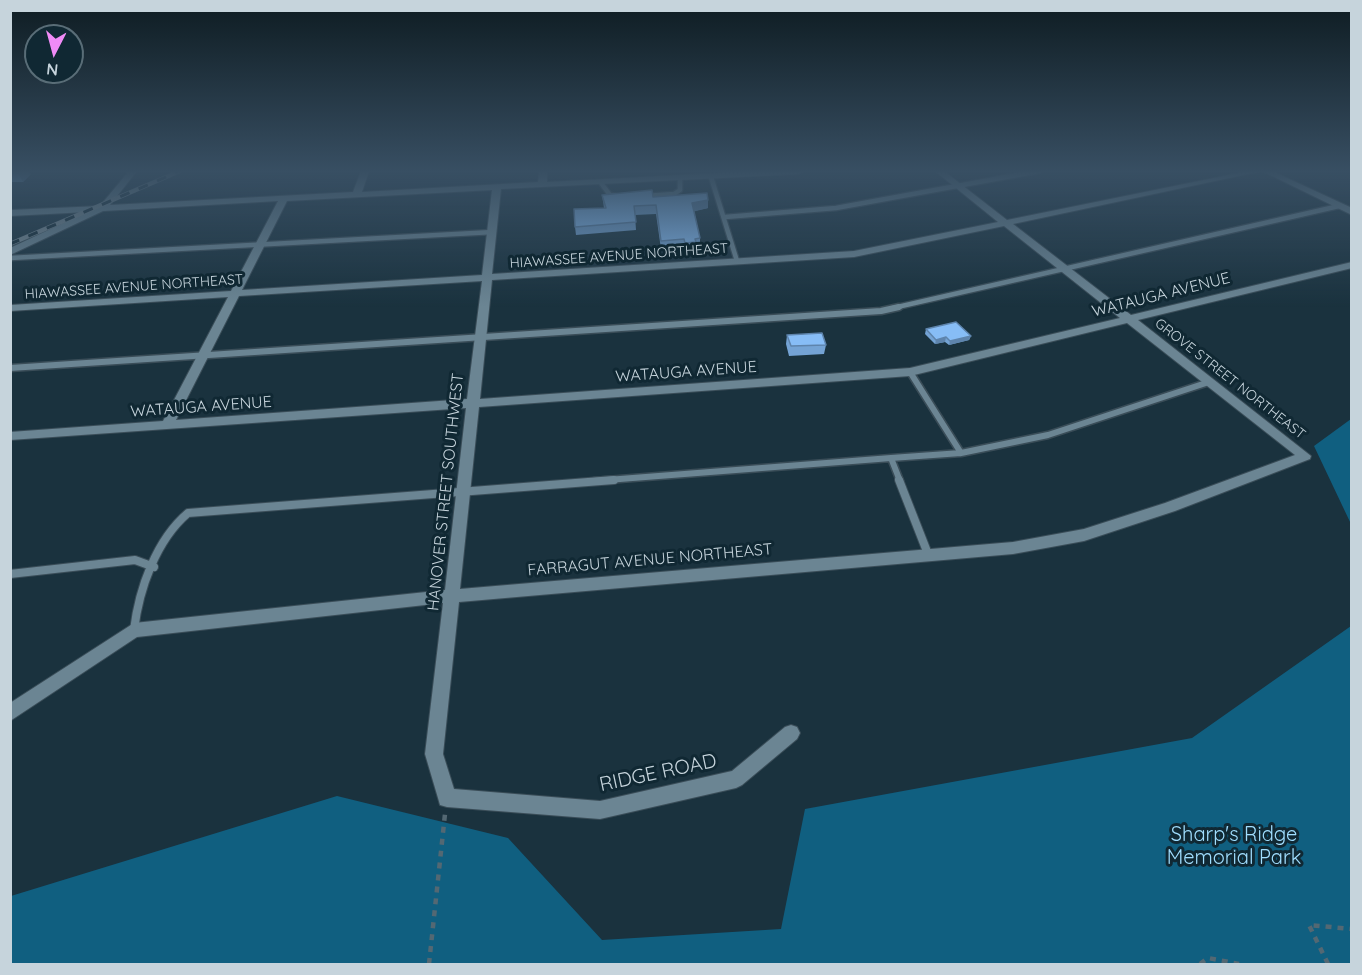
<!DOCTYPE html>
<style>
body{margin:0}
#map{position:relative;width:1362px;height:975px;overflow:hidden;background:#1a323e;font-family:Quicksand,sans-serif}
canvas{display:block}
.frame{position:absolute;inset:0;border:12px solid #c6d4dc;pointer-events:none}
.north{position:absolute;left:24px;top:24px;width:60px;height:60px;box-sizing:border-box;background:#102833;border:2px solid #596d77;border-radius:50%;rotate:186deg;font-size:16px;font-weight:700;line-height:24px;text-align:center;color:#c6d4dc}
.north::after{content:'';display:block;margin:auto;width:21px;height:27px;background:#ef8bf6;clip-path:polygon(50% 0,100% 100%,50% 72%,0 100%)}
</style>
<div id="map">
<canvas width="1362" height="975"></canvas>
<div class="frame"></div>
<div class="north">N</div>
</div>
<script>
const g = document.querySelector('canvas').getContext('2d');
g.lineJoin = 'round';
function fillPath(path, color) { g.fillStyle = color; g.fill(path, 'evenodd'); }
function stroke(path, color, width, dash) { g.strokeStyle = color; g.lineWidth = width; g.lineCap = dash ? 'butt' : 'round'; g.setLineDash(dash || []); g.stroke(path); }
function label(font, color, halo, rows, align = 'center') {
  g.font = font + ' Quicksand,sans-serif'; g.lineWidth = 6; g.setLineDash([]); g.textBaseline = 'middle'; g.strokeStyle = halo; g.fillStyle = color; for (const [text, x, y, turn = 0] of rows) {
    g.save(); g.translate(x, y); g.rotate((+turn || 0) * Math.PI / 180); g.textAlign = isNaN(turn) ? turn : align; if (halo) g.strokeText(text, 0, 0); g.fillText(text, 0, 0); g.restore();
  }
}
fillPath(new Path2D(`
 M1351,419V524L1314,446Z
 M1351,626V964H11V896L337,796L508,838L602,940L781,929L805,809L1192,738Z`), '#105f80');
const laneFar2 = new Path2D(`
 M711,177L737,261
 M601,183L610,195L616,196
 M645,196L674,194L680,190V178
 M725,217L836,208L1039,171
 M10,258L493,232
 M893,308L1339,206`);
const laneFar1 = new Path2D(`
 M10,368L881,311L899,307
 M910,372L961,453
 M891,458L961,453L1048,435L1209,382
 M594,481L891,458L900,481`);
const lane = new Path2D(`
 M899,480L928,554
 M10,574L135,560L154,567
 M134,630C139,589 156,540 188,513L614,480`);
const street = new Path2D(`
 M129,171H137L110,205L353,192L361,171H369L362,192L538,182L539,171H547V182L759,171H803L799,174L501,189L492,274L854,251L998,222L935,171H944L1007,220L1248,171H1272L1352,208V215L1262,171L1013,224L1131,315L1352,262V268L1138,320L1311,456L1310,459L1175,511L1084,541L1013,554L459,602L443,754L454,789L600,801L732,771L785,727L791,725L797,727L800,733L797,739L742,785L736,788L600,819L447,807L440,805L438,798L425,754L443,603L137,637L10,721V703L134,623L445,590L466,408L10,440V432L163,421L228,297L10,311V305L231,291L278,201L103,211L10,255V248L87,212L10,216V210L100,206ZM492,190L482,275L242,290L287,201ZM1004,226L1120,318L910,368L480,399L492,280L854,257ZM482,281L467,399L176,420L239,296ZM1127,323L1295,455L1165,503L1084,529L1013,542L460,589L479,407L910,376Z`);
stroke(laneFar2, '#3a4d58', 7);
stroke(laneFar1, '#3a4d58', 9);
stroke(lane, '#3a4d58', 10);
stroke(street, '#3a4d58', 2);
stroke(new Path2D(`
 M429,964L445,814
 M1200,964L1208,958L1239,964
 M1328,964L1309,925L1352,929`), '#536873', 4.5, [6, 6]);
stroke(laneFar2, '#6b8593', 4.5);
stroke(laneFar1, '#6b8593', 6);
stroke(lane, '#6b8593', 8);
fillPath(street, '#6b8593');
const rail = new Path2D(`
 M10,244L180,171`);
stroke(rail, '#798b95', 4.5);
stroke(rail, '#102833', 3, [10]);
fillPath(new Path2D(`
 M10,171L31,174L23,182H10Z
 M602,195L653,197L708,208L694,211L700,238V247H696V251H684V248L661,249L656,214L635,215L636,230L576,235L575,227L604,208Z
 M926,329L971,336L969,340L949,345L945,342L935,344L925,334Z
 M787,335L826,345L824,354L789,356L786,344Z`), '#74a3d4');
fillPath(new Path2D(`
 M20,171H29L31,174L23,182L18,173Z
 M708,200V208L692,212V203Z
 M971,336L969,340L949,345L950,341Z
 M946,337L945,342L935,344L936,340Z`), '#5e84ac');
const building = new Path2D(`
 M10,171H20L18,173L10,174Z
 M652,190L653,197L707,193L708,200L692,203L700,238L695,239L696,242L685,243L684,239L661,241L656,205L634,206L636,222L575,227L574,209L606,208L602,195Z
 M956,322L971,336L950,341L946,337L936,340L926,329Z
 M822,333L826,345L791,346L787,335Z`);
fillPath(building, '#87bdf6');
stroke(building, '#5e84ac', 1.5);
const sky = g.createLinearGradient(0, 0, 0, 307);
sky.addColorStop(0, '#0e1c22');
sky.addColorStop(0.56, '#384f63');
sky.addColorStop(1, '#384f6300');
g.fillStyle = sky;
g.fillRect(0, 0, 1362, 307);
label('14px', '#c6d4dc', '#102833', [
 ["HIAWASSEE AVENUE NORTHEAST",619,256,-4],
 ["HIAWASSEE AVENUE NORTHEAST",134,287,-4],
 ["GROVE STREET NORTHEAST",1230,379,38]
]);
label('16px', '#c6d4dc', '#102833', [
 ["WATAUGA AVENUE",1161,295,-14],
 ["WATAUGA AVENUE",686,372,-4],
 ["WATAUGA AVENUE",201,407,-4],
 ["HANOVER STREET SOUTHWEST",446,492,-84],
 ["FARRAGUT AVENUE NORTHEAST",650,560,-5]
]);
label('20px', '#c6d4dc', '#102833', [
 ["RIDGE ROAD",658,773,-12]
]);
label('20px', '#a0deff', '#102833', [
 ["Sharp's Ridge",1234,835],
 ["Memorial Park",1234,858]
]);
</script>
